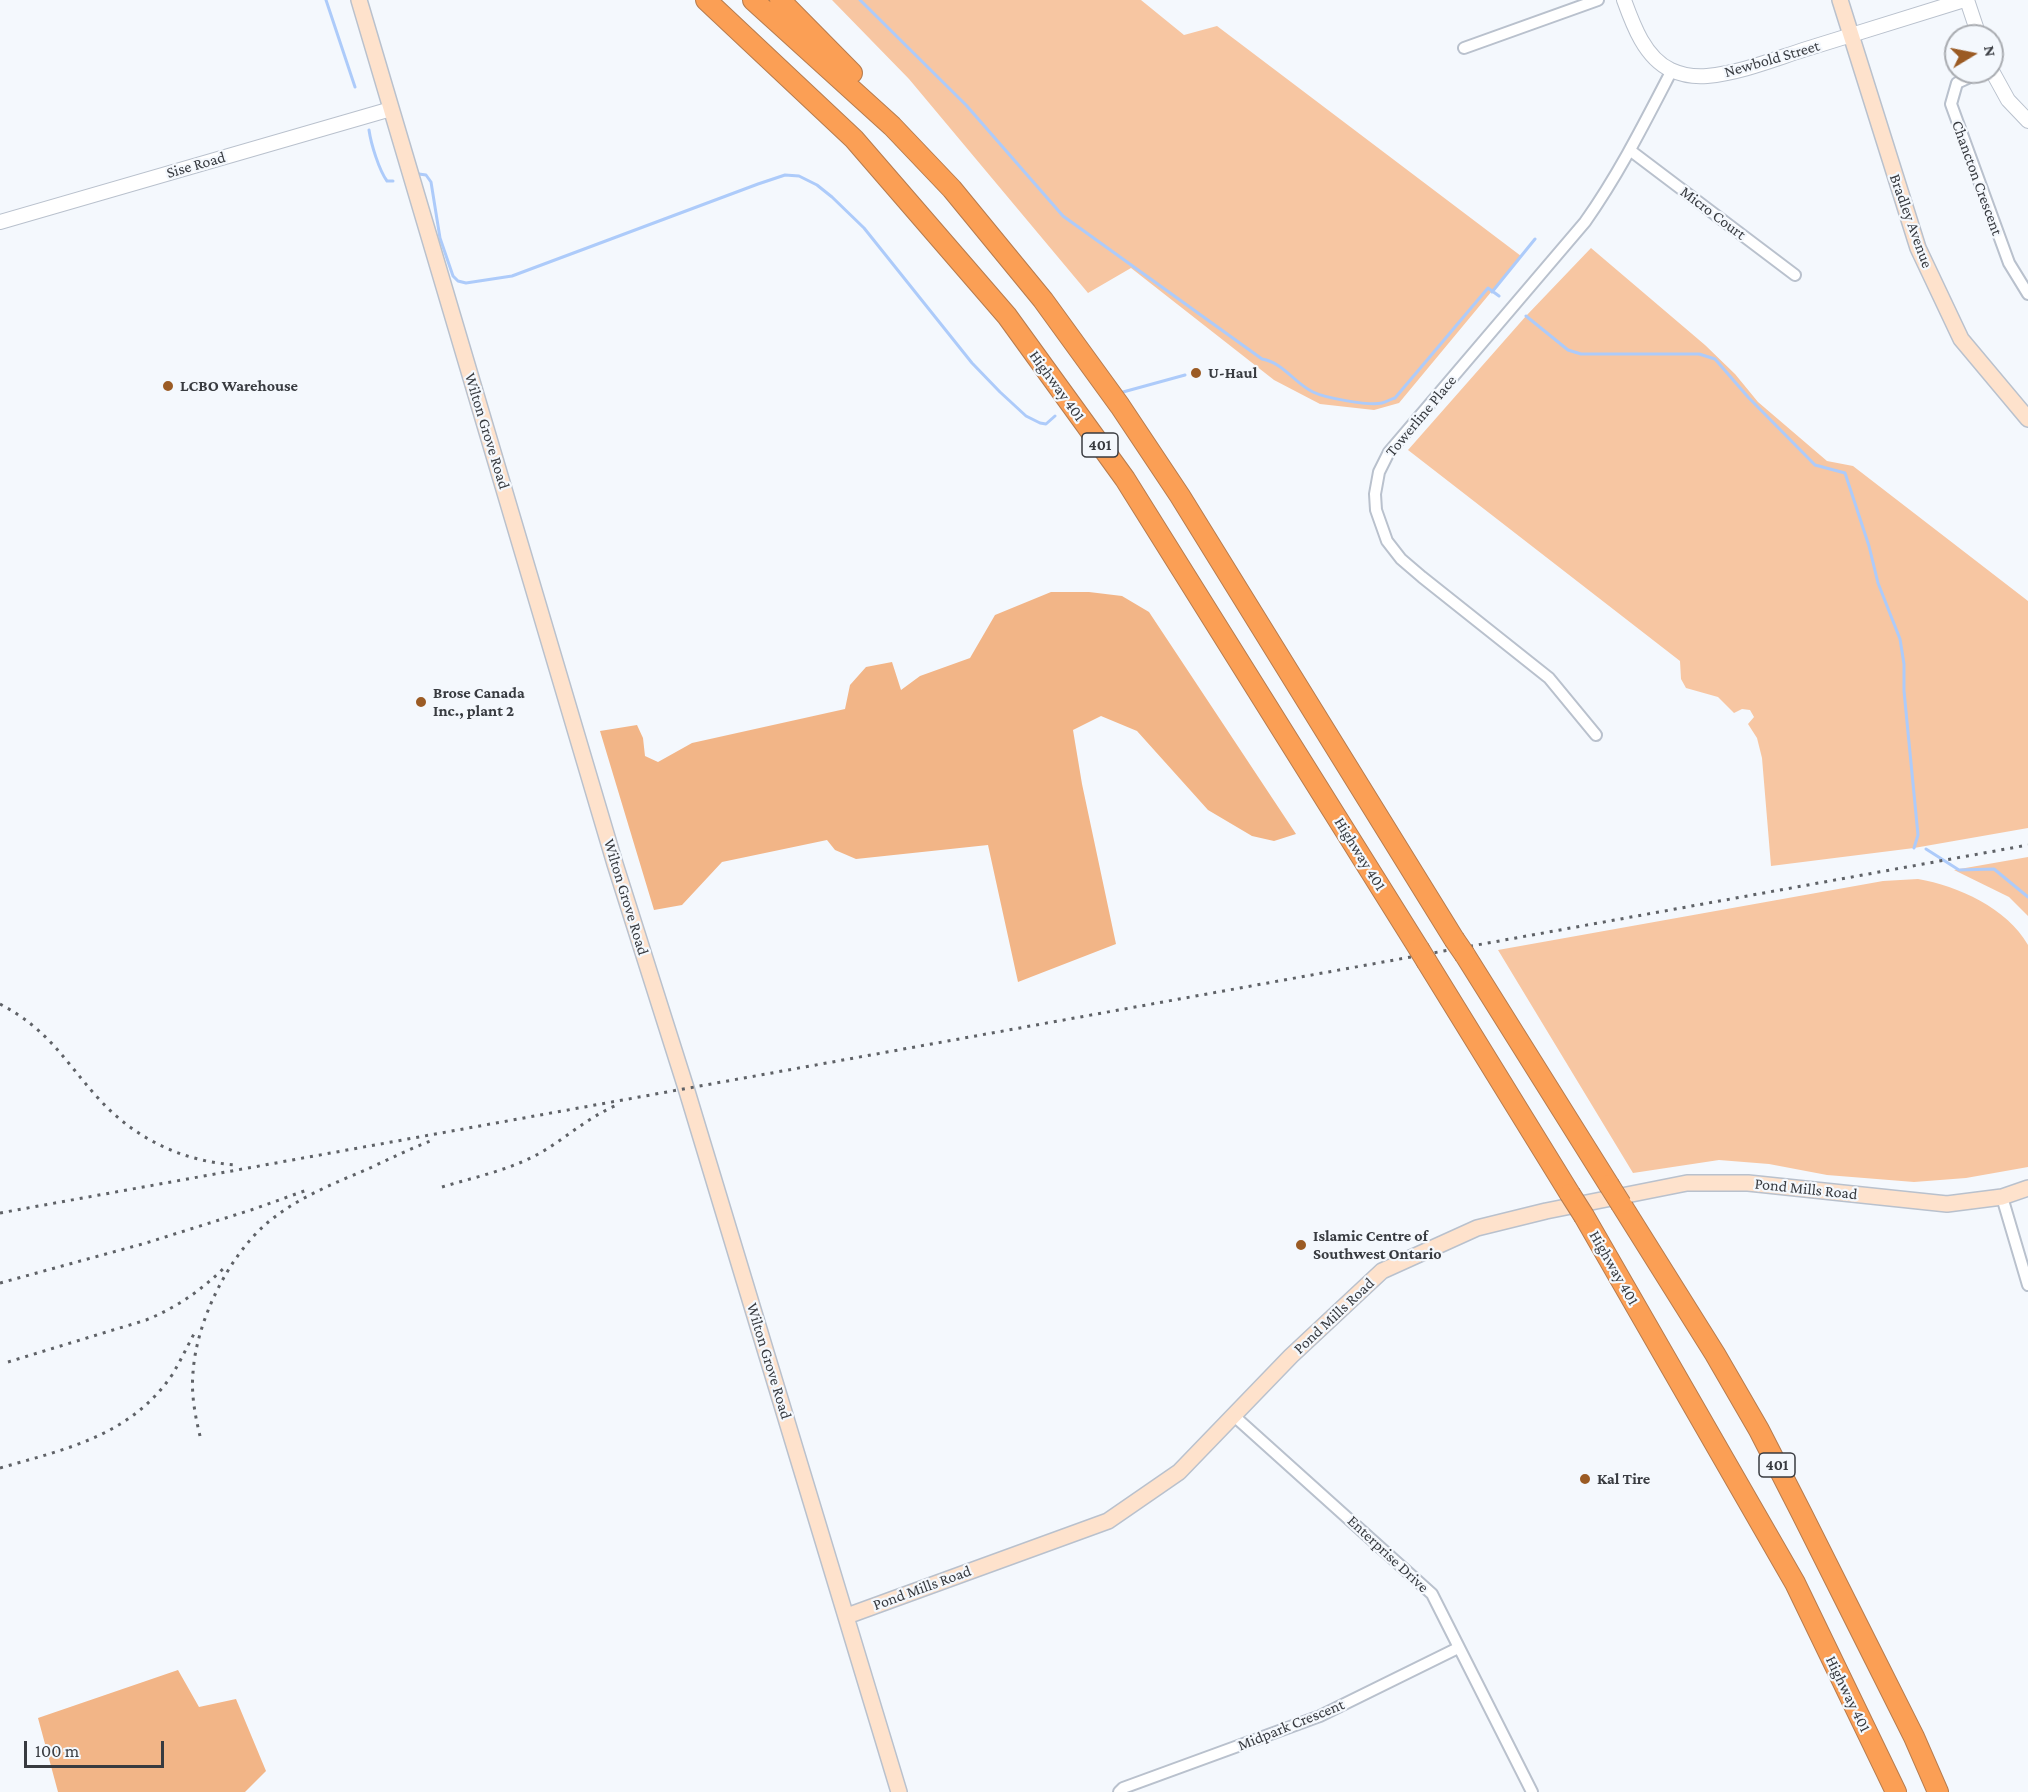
<!DOCTYPE html>
<style>
body{margin:0}
#map{position:relative;width:2028px;height:1792px;overflow:hidden;background:#f4f8fd;font-family:"Crimson Pro",serif}
canvas{display:block}
.north{position:absolute;left:1944px;top:24px;width:60px;height:60px;box-sizing:border-box;background:#f4f8fd;border:2px solid #a9acb1;border-radius:50%;rotate:80deg;font-size:16px;font-weight:700;line-height:24px;text-align:center;color:#383b40}
.north::after{content:'';display:block;margin:auto;width:21px;height:27px;background:#9b5b24;clip-path:polygon(50% 0,100% 100%,50% 72%,0 100%)}
.scale{position:absolute;left:24px;top:1741px;width:140px;height:27px;box-sizing:border-box;border:3px solid #383b40;border-top:0;padding-left:8px;font-size:18px;line-height:21px;white-space:nowrap;color:#383b40;-webkit-text-stroke:4px #f4f8fd;paint-order:stroke}
</style>
<div id="map">
<canvas width="2028" height="1792"></canvas>
<div class="north">N</div>
<div class="scale">100 m</div>
</div>
<script>
const g = document.querySelector('canvas').getContext('2d');
g.lineJoin = 'round';
function fillPath(path, color) { g.fillStyle = color; g.fill(path, 'evenodd'); }
function stroke(path, color, width, dash) { g.strokeStyle = color; g.lineWidth = width; g.lineCap = dash ? 'butt' : 'round'; g.setLineDash(dash || []); g.stroke(path); }
function label(font, color, halo, rows, align = 'center') {
  g.font = font + ' "Crimson Pro",serif'; g.lineWidth = 4.5; g.setLineDash([]); g.textBaseline = 'middle'; g.strokeStyle = halo; g.fillStyle = color; for (const [text, x, y, turn = 0] of rows) {
    g.save(); g.translate(x, y); g.rotate((+turn || 0) * Math.PI / 180); g.textAlign = isNaN(turn) ? turn : align; if (halo) g.strokeText(text, 0, 0); g.fillText(text, 0, 0); g.restore();
  }
}
fillPath(new Path2D(`
 M832,0H1141L1184,35L1217,26L1521,256L1399,403L1374,410L1320,404L1274,380L1131,268L1088,293L909,79Z
 M1591,248L1705,345L1735,374L1758,402L1827,461L1853,466L2028,601V828L1914,848L1771,866L1762,758L1757,738L1748,724L1754,717L1750,710L1742,709L1734,713L1718,697L1686,688L1681,679L1680,661L1408,450L1526,316Z
 M2028,857V916L2009,897L1954,870Z
 M1918,879C1958,886 2007,908 2028,945V1167L1966,1178L1914,1182L1827,1175L1769,1164L1719,1160L1633,1173L1498,950L1883,881Z`), '#f7c6a2');
fillPath(new Path2D(`
 M1051,592H1089L1122,596L1149,612L1296,834L1274,841L1252,836L1208,810L1137,731L1101,716L1073,730L1082,784L1116,944L1018,982L988,845L856,859L835,850L827,840L722,862L682,905L654,910L600,731L637,725L643,738L645,756L658,762L692,743L845,709L850,685L866,667L892,662L901,690L920,676L970,658L995,615Z
 M178,1670L199,1707L236,1699L266,1771L245,1792H58L38,1718Z`), '#f2b587');
stroke(new Path2D(`
 M326,0L355,87
 M860,0L966,105L1063,216L1262,359C1284,363 1294,383 1313,392C1325,398 1369,406 1382,403C1386,402 1391,399 1395,398L1488,288L1499,296
 M369,130C371,144 379,170 387,181H393
 M419,174L426,175L431,182L440,238L453,276L458,281L466,283L512,276L758,184L785,175L799,176L817,185L832,197L864,228L972,363L1000,392L1026,416L1040,423L1046,424L1055,416
 M1492,292L1535,239
 M1526,316L1568,350L1581,354H1699L1715,359L1748,397L1815,465L1845,473L1869,546L1878,583L1900,639L1904,664V691L1918,835L1914,848
 M1123,392L1185,375
 M1926,849L1959,870L1994,869L2028,897`), '#adcbfa', 3);
const minor = new Path2D(`
 M1464,48L1598,0
 M1981,72L1957,83L1951,104L2009,263L2028,294
 M1631,151L1795,275
 M1596,735L1549,678L1422,577L1401,559L1387,541L1376,510L1375,494L1379,472L1389,452L1585,222C1619,174 1645,122 1672,70
 M2002,1197L2028,1285
 M1233,1415L1432,1594L1532,1792
 M1119,1792L1123,1788L1320,1716L1458,1648`);
const tertiary = new Path2D(`
 M1624,0C1633,25 1645,58 1671,70C1682,75 1695,77 1707,76C1740,73 1772,60 1803,50C1857,33 1911,16 1964,0
 M1967,0L1979,36
 M1992,71L2008,100L2028,121
 M0,222L391,109`);
const secondary = new Path2D(`
 M359,0L615,864L686,1088L899,1792
 M1840,0L1918,248L1961,339L2028,419
 M847,1616L1108,1521L1179,1472L1291,1356L1382,1271L1477,1228L1546,1211L1687,1183H1748L1947,1204L2002,1197L2028,1188`);
const motorway = new Path2D(`
 M706,0L854,139L1007,316L1125,479L1419,949
 M753,0L892,126L952,189L1043,300L1120,406L1180,496L1454,939
 M780,0L852,73
 M1465,955L1609,1185
 M1427,962L1570,1194
 M1621,1204L1715,1354L1759,1430L1802,1514L1914,1737L1938,1792
 M1584,1216L1795,1583L1896,1792`);
stroke(minor, '#b9c1cd', 14);
stroke(tertiary, '#b9c1cd', 16);
stroke(secondary, '#b9c1cd', 18);
stroke(motorway, '#b77c4e', 22);
stroke(minor, '#fff', 10);
stroke(tertiary, '#fff', 14);
stroke(secondary, '#fee2cc', 15);
stroke(motorway, '#fb9f55', 20);
stroke(new Path2D(`
 M0,1004C49,1030 63,1059 98,1098C135,1139 183,1162 238,1165
 M442,1187C475,1177 510,1170 540,1153C566,1138 587,1118 615,1106
 M0,1213L2028,845
 M0,1283L146,1243L251,1210L307,1190
 M8,1362L146,1320C178,1307 203,1289 227,1265
 M200,1436C195,1415 191,1394 193,1373C196,1322 228,1257 266,1224C296,1198 335,1183 370,1168C391,1158 412,1148 433,1140
 M0,1468C66,1449 130,1436 172,1375C181,1360 188,1345 196,1330`), '#5f6267', 3, [3, 6]);
const motorwayBridge = new Path2D(`
 M1454,939L1465,955
 M1419,949L1427,962
 M1609,1185L1621,1204
 M1570,1194L1584,1216`);
stroke(motorwayBridge, '#b77c4e', 22, []);
stroke(motorwayBridge, '#fb9f55', 20);
for (const [x, y, r, color] of [
 [1196,373,6,"#9b5b24"],
 [168,386,6,"#9b5b24"],
 [421,702,6,"#9b5b24"],
 [1301,1245,6,"#9b5b24"],
 [1585,1479,6,"#9b5b24"]
]) { const dot = new Path2D(); dot.arc(x, y, r, 0, 2 * Math.PI); g.fillStyle = color; g.fill(dot); stroke(dot, '#f4f8fd', 2); }
for (const [x, y, w] of [
 [1100,445,36],
 [1777,1465,36]
]) { const box = new Path2D(); box.roundRect(x - w / 2, y - 12, w, 24, 4.5); g.fillStyle = '#f4f8fd'; g.fill(box); stroke(box, '#383b40', 1.5); }
label('bold 15px', '#383b40', null, [
 ["401",1100,445],
 ["401",1777,1465]
]);
label('16px', '#383b40', '#f4f8fd', [
 ["Newbold Street",1772,59,-16],
 ["Sise Road",196,165,-16],
 ["Chancton Crescent",1977,178,70],
 ["Micro Court",1713,213,37],
 ["Bradley Avenue",1911,221,70],
 ["Highway 401",1057,386,54],
 ["Towerline Place",1421,416,-50],
 ["Wilton Grove Road",487,431,73],
 ["Highway 401",1360,854,58],
 ["Wilton Grove Road",626,897,73],
 ["Pond Mills Road",1806,1189,6],
 ["Highway 401",1614,1268,60],
 ["Pond Mills Road",1334,1316,-43],
 ["Wilton Grove Road",769,1361,73],
 ["Enterprise Drive",1388,1554,43],
 ["Pond Mills Road",922,1588,-20],
 ["Highway 401",1848,1694,64],
 ["Midpark Crescent",1291,1725,-22]
]);
label('bold 16px', '#383b40', '#f4f8fd', [
 ["U-Haul",1208,373],
 ["LCBO Warehouse",180,386],
 ["Brose Canada",433,693],
 ["Inc., plant 2",433,711],
 ["Islamic Centre of",1313,1236],
 ["Southwest Ontario",1313,1254],
 ["Kal Tire",1597,1479]
], 'left');
</script>
